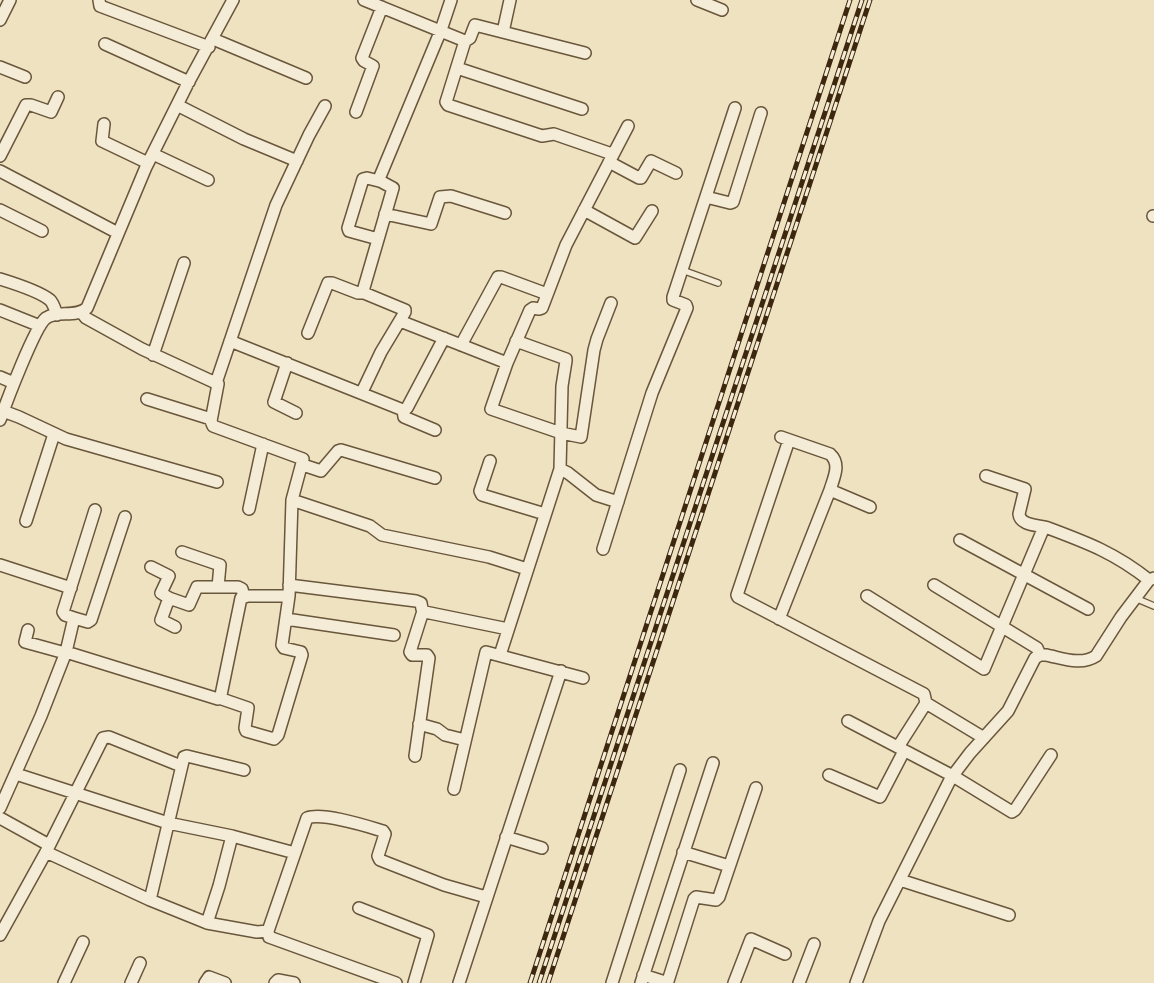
<!DOCTYPE html>
<style>
body{margin:0}
canvas{display:block;background:#eee2c1}
</style>
<canvas width="1154" height="983"></canvas>
<script>
const g = document.querySelector('canvas').getContext('2d');
g.lineJoin = 'round';
function stroke(path, color, width, dash) { g.strokeStyle = color; g.lineWidth = width; g.lineCap = dash ? 'butt' : 'round'; g.setLineDash(dash || []); g.stroke(path); }
const service = new Path2D(`
 M682,270L718,283
 M1135,598L1154,606`);
const minor = new Path2D(`
 M99,0L100,6L209,47
 M364,0L465,41L446,102L448,105L542,136L554,134L612,154
 M697,0L722,10
 M0,20L10,0
 M503,32L510,0
 M213,39L306,78
 M465,41L470,38L475,25L585,53
 M105,44L189,82
 M0,67L25,77
 M457,68L582,109
 M177,105L244,139L297,161
 M356,112L373,66L364,61L362,58L382,7
 M104,124L102,141L148,163
 M153,154L208,180
 M0,156L26,105H31L51,112L58,97
 M609,162L639,178H641L651,161L676,173
 M0,171L118,233
 M706,197L730,203L733,202L761,113
 M0,210L42,231
 M584,210L635,238L652,211
 M385,214L431,224L440,197L451,196L505,213
 M1153,216H1154
 M378,239L349,231L348,228L363,179L367,178L379,181
 M0,279C13,283 39,291 50,300C54,304 55,310 57,315
 M611,303L597,339L594,350L581,437L561,433L491,409L507,363L530,310L533,308L539,309L542,308L566,245L628,126
 M0,310L40,326
 M81,312L86,318L142,349L218,384L211,421L213,426L303,459L292,500L289,596L282,645L284,648L301,652L302,655L278,735L274,739L246,731L245,728L248,708L219,698
 M400,321L507,363
 M308,333L328,283H332L358,293H364
 M230,341L403,410L407,408L444,338
 M461,345L498,277H501L547,294
 M153,355L184,263
 M287,363L274,402L296,413
 M0,377L14,383
 M216,383L276,205L309,135L325,106
 M362,392L381,352L405,312V310L364,293L363,291L393,188L380,181L379,179L441,30L451,0
 M147,399L211,419
 M403,410L404,417L435,430
 M3,411L19,417L66,439L217,482
 M0,420C6,403 35,326 46,318C57,310 76,318 87,308L146,167L187,85L233,0
 M789,440L737,595L738,597L924,694L926,703L898,747
 M490,461L480,491L482,495L545,514
 M303,465L321,471L338,451L341,450L435,478
 M560,469L568,473L596,495L618,502
 M986,476L1025,489L1019,514C1020,526 1039,525 1048,528C1088,543 1115,553 1149,580
 M830,490L870,507
 M292,500L370,526L382,535L489,557L527,569
 M249,509L263,444
 M26,521L54,434
 M960,540L1088,609
 M603,549L652,393L687,308L686,305L673,300V297L735,108
 M182,552L220,565L218,587
 M0,565L71,588
 M151,567L169,576L161,593L169,598
 M289,585L416,601L421,603L422,609L425,612L508,629
 M934,585L1037,648L1040,655
 M867,596L984,669L1044,527
 M74,618L65,615L63,612L95,510
 M286,619L394,635
 M779,619L830,490C834,477 841,464 830,454L781,437
 M175,627L161,620L169,598L189,605L197,587H238L242,589L244,597
 M28,630L25,642L65,653
 M66,652L74,618L88,622L91,620L125,517
 M500,655L560,469L562,386L566,361V359L516,341
 M926,703L984,738
 M848,721L953,776L1012,812L1015,810L1051,755
 M419,724L437,729L445,735L465,740
 M415,756L429,658L427,655H412L410,652L423,611
 M16,774L168,823L232,836L295,853
 M829,775L880,797L904,751
 M454,789L486,652L583,678
 M0,808L41,716L66,652L218,699L221,695L241,598L248,596H289
 M0,818L49,845
 M506,837L542,848
 M46,852L150,900L207,923L219,886L232,836
 M683,852L729,866
 M900,880L1009,915
 M150,900L184,757L187,756L244,770
 M359,908L428,935L414,983
 M207,923L257,932L268,931
 M0,935L46,852L103,738L109,737L181,766
 M643,975L665,982L668,981L694,899L696,897L716,900L719,897L756,788
 M64,983L83,942
 M131,983L140,963
 M205,983L209,977L225,983
 M275,983L278,980L294,983
 M396,983L269,937L268,931L307,818C323,812 366,826 383,831L385,834L378,856L380,860L444,885L486,897
 M459,983L561,671
 M612,983L680,770
 M641,983L713,763
 M734,983L751,939L785,954
 M799,983L814,944
 M856,983L879,921L951,778L970,753L1008,711L1035,658L1040,655H1046C1062,658 1081,666 1096,656L1121,617L1149,580L1154,578`);
stroke(service, '#69563b', 8);
stroke(minor, '#69563b', 14);
stroke(service, '#f4ecd7', 5.5);
stroke(minor, '#f4ecd7', 11);
const rail = new Path2D(`
 M530,983L850,0
 M539,983L862,0
 M548,983L870,0`);
stroke(rail, '#3d270e', 5);
stroke(rail, '#f4ecd7', 3, [9]);
</script>
